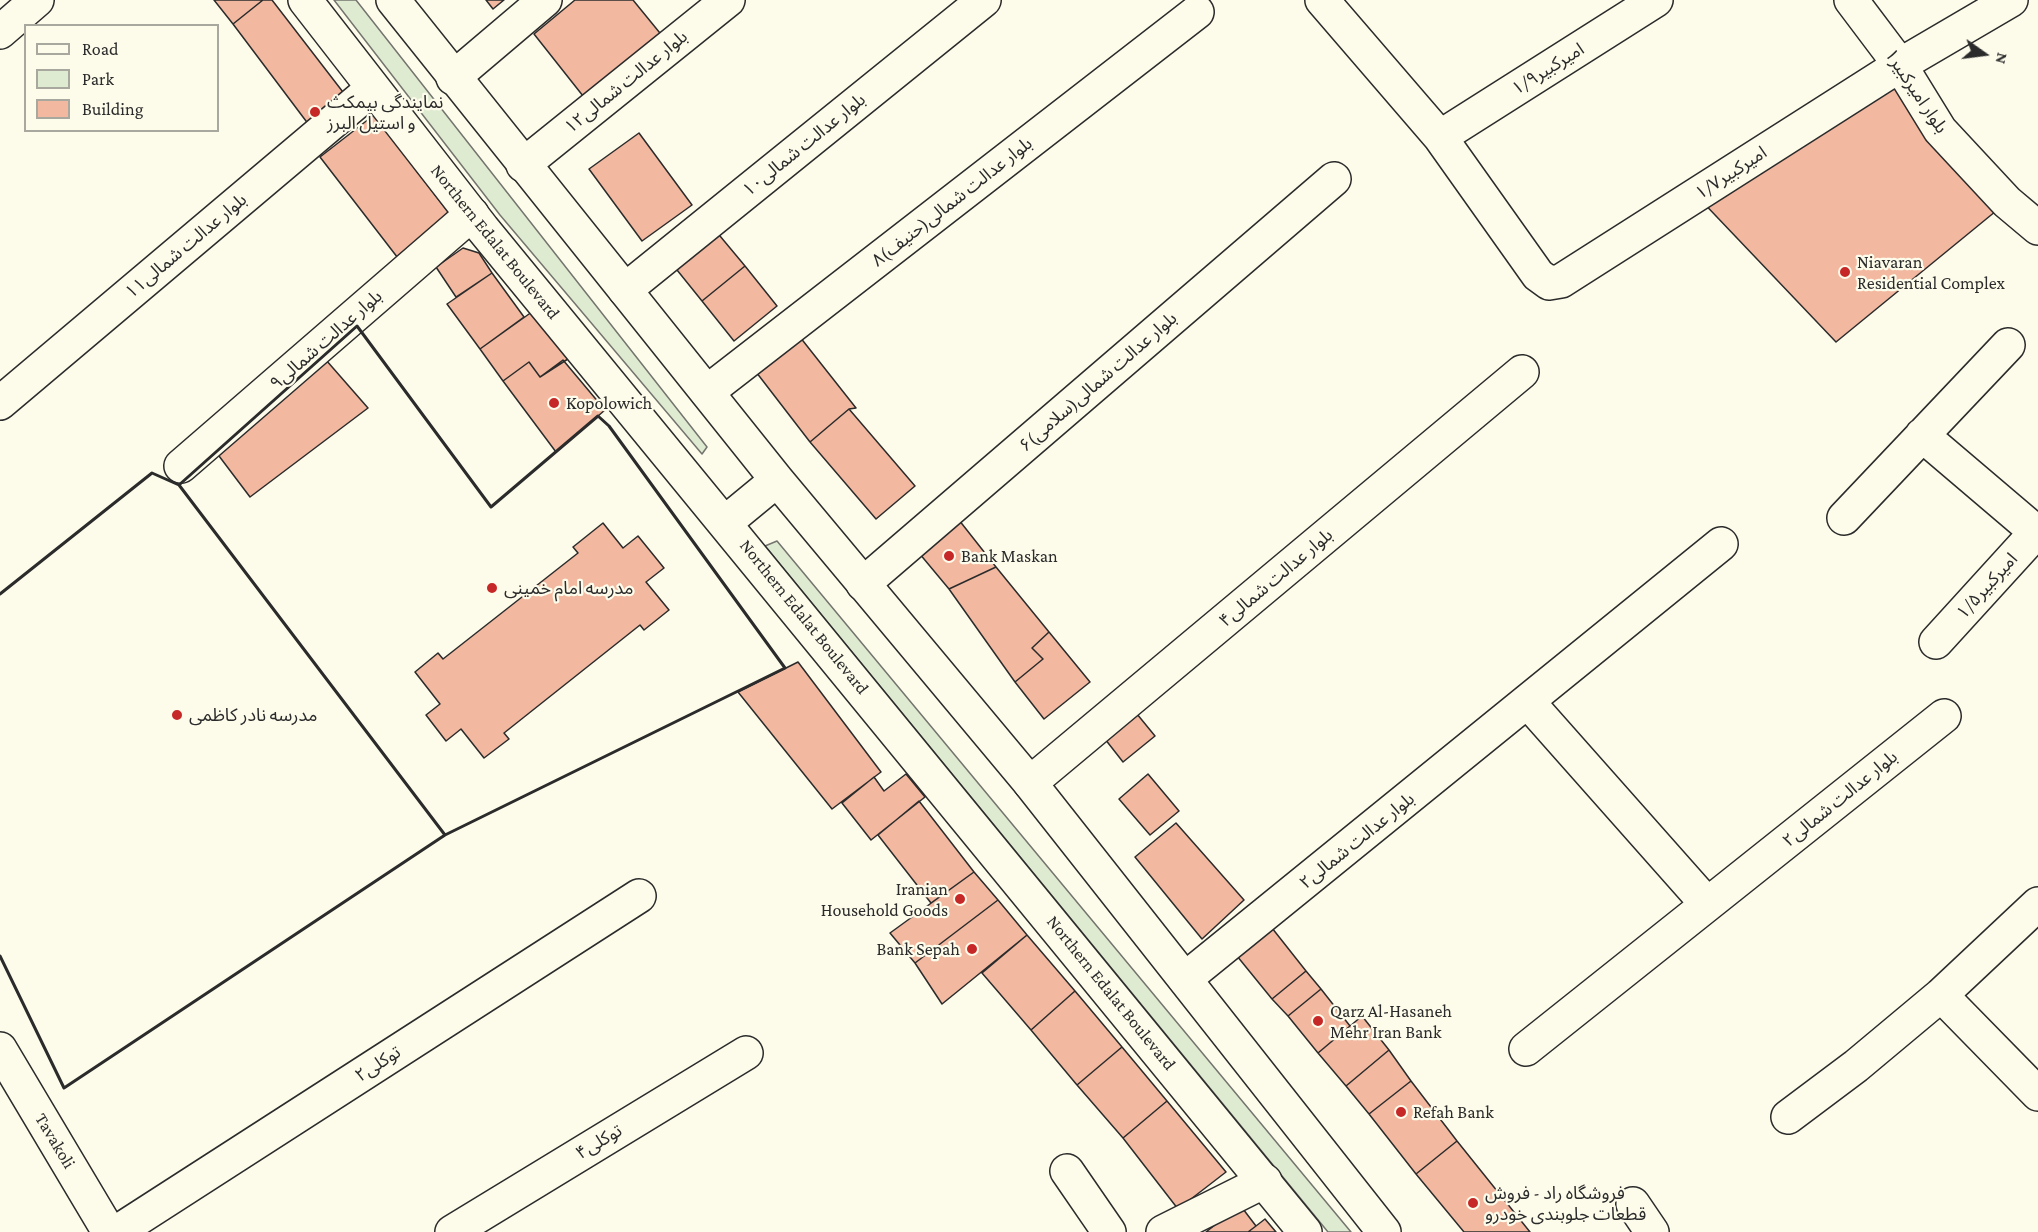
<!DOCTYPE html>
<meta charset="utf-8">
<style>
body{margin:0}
#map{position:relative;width:2038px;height:1232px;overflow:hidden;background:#fdfbea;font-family:"Crimson Pro",serif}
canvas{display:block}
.legend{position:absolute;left:24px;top:24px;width:195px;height:108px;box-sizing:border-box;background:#fdfbea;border:2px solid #a9a89e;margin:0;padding:8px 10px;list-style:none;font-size:18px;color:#2b2b2b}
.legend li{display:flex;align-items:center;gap:12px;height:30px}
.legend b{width:30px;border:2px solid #a9a89e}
.north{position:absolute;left:1954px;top:24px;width:60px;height:60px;-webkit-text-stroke:4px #fdfbea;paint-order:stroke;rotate:104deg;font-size:16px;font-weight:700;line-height:24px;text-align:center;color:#2b2b2b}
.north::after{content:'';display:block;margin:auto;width:21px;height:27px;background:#2b2b2b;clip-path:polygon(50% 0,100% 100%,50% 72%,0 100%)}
</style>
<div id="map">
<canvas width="2038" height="1232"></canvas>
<ul class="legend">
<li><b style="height:8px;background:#fdfbea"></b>Road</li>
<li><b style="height:16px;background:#deebd1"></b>Park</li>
<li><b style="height:16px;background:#f2b8a0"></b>Building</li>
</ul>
<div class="north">N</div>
</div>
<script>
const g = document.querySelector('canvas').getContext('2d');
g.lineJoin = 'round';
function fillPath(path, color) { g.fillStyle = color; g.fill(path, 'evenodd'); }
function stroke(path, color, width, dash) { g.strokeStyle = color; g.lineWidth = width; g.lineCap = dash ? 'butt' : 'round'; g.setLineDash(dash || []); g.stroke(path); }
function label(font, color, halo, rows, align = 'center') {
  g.font = font + ' "Crimson Pro","Noto Sans Arabic",serif'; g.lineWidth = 4.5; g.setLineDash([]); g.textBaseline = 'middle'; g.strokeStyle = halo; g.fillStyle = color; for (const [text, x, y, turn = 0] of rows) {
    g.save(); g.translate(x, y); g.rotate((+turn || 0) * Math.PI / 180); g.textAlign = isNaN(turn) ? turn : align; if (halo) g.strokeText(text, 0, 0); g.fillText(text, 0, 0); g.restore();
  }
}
const green = new Path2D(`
 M334,0H356L707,447L702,454L500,215Z
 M777,541L1351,1232H1328L765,546Z`);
fillPath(green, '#deebd1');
stroke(green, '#74746e', 1.5);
const building = new Path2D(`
 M214,0H263L233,24Z
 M263,0H272L346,96L309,125L233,24Z
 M486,0H504L493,9Z
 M575,0H633L664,38L587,101L534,34Z
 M1900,65L2007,202L1836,342L1696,195Z
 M374,115L455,221L401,262L320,157Z
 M639,133L692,205L642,241L589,169Z
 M715,230L745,266L702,301L673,265Z
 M463,248L479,253L492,273L456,297L436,267Z
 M745,266L777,306L734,341L702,301Z
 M492,273L524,317L480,349L447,304Z
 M536,309L571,357L540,377L529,362L503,381L480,349Z
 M796,332L856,408L849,409L810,442L753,368Z
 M326,360L368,408L250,497L216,452Z
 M563,360L605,410L556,452L503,381L529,362L540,377Z
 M849,409L915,486L876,519L810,442Z
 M955,515L996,567L949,589L914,547Z
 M603,523L623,548L638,536L664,568L646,582L669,610L644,630L640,625L504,733L509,739L484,758L461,729L446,741L426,715L440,704L415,672L438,653L443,659L578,553L573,547Z
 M996,567L1049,632L1032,648L1043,659L1015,682L949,589Z
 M1049,632L1090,682L1044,719L1015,682L1043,659L1032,648Z
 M798,662L881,772L832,809L738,692Z
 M1137,714L1155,736L1123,762L1105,739Z
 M906,774L925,797L871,840L842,803L874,777L884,791Z
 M1148,774L1179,811L1150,835L1119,799Z
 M919,801L974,872L931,903L878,835Z
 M1176,823L1244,900L1202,939L1135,857Z
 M974,872L998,900L915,963L890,933Z
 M998,900L1027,935L942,1004L915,963Z
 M1272,928L1306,971L1272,999L1237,956Z
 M1027,935L1075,991L1031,1030L982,973Z
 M1306,971L1321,989L1288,1016L1272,999Z
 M1321,989L1350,1026L1318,1053L1288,1016Z
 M1075,991L1122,1047L1077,1085L1031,1030Z
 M1362,1016L1389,1050L1346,1086L1318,1053Z
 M1122,1047L1167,1101L1123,1138L1077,1085Z
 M1389,1050L1411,1081L1369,1114L1346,1086Z
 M1411,1081L1457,1141L1416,1174L1369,1114Z
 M1167,1101L1226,1172L1178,1209L1123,1138Z
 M1457,1141L1530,1232H1464L1416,1174Z
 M1240,1205L1256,1226L1248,1232H1206Z
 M1265,1219L1276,1232H1248L1256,1226Z`);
fillPath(building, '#f2b8a0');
stroke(building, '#2b2b2b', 1.5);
const minor = new Path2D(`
 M1322,0L1440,137L1538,275L1549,283L1561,281L1900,65L2011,0
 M1851,0L1900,65L1940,130L2007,202L2038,228
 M0,32L37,0
 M453,78L545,0
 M1440,137L1656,0
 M523,165L728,0
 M625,290L984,0
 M707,392L1197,12
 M0,403L372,89
 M1922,435L2036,532
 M181,466L472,214
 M1844,518L2008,345
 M863,584L1334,179
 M1936,642L2038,530
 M1528,702L1707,904
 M1030,783L1522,372
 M1185,979L1721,544
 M1941,995L2038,904
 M0,1049L109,1232
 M1526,1049L1944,716
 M1788,1117L1856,1066L1941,995L2038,1094
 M1067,1171L1109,1232
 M1633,1204L1652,1232
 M117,1232L639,896
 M452,1232L746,1053
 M1163,1232L1265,1181`);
const major = new Path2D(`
 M305,0L483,229L1305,1232
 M393,0L777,480L1030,783L1384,1232
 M726,522L777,480`);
stroke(minor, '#2b2b2b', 36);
stroke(major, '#2b2b2b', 36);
stroke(minor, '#fdfbea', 33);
stroke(major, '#fdfbea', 33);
stroke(new Path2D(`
 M357,326L491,507L598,416L609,426L785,668L445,835L179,485Z
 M0,594L152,473L179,485
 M0,956L64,1088L445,835`), '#2b2b2b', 3);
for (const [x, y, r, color] of [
 [315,112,6,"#c62828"],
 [1845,272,6,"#c62828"],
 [554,403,6,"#c62828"],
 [949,556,6,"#c62828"],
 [492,588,6,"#c62828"],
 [177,715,6,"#c62828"],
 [960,899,6,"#c62828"],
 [972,949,6,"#c62828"],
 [1318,1021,6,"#c62828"],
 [1401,1112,6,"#c62828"],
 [1473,1203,6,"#c62828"]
]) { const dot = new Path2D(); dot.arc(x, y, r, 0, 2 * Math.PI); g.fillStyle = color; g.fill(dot); stroke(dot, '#fdfbea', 2); }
label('18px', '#2b2b2b', '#fdfbea', [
 ["امیرکبیر۱/۹",1548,69,-32],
 ["بلوار عدالت شمالی۱۲",626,82,-39],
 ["بلوار امیرکبیر۱",1916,91,56],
 ["بلوار عدالت شمالی۱۰",804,145,-39],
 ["امیرکبیر۱/۷",1731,173,-33],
 ["۸بلوار عدالت شمالی(حنیف)",952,202,-38],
 ["Northern Edalat Boulevard",495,242,51],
 ["بلوار عدالت شمالی۱۱",186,246,-40],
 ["بلوار عدالت شمالی۹",326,340,-41],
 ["۶بلوار عدالت شمالی(سلامی)",1098,382,-41],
 ["بلوار عدالت شمالی۴",1276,578,-40],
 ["امیرکبیر۱/۵",1987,586,-48],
 ["Northern Edalat Boulevard",804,617,51],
 ["بلوار عدالت شمالی۲",1840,799,-39],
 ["بلوار عدالت شمالی۲",1357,841,-39],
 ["Northern Edalat Boulevard",1111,993,51],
 ["توکلی۲",378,1064,-33],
 ["Tavakoli",55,1141,59],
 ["توکلی۴",599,1142,-31]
]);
label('18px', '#2b2b2b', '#fdfbea', [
 ["نمایندگی بیمکث",327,102],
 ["و استیل البرز",327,123],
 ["Niavaran",1857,262],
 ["Residential Complex",1857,283],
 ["Kopolowich",566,403],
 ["Bank Maskan",961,556],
 ["مدرسه امام خمینی",504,588],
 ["مدرسه نادر کاظمی",189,715],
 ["Iranian",948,889,"right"],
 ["Household Goods",948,910,"right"],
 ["Bank Sepah",960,949,"right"],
 ["Qarz Al-Hasaneh",1330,1011],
 ["Mehr Iran Bank",1330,1032],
 ["Refah Bank",1413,1112],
 ["فروشگاه راد - فروش",1485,1193],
 ["قطعات جلوبندی خودرو",1485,1214]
], 'left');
</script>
